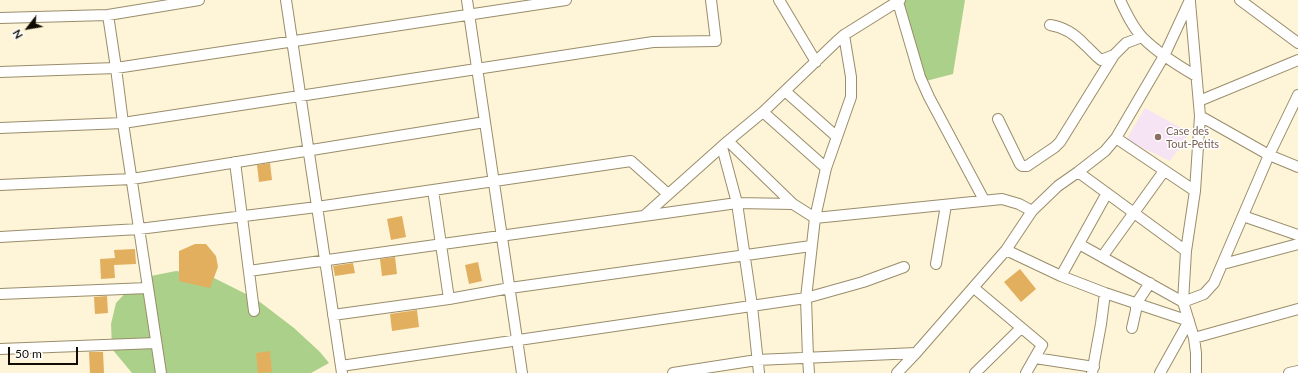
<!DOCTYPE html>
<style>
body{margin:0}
#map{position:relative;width:1298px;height:373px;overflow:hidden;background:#fef4d7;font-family:Lato,sans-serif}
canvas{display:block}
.north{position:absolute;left:8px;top:8px;width:40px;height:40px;-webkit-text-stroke:3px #fff;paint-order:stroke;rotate:239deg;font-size:11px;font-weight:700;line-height:16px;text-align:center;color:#100c02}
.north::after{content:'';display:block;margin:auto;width:14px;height:18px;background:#100c02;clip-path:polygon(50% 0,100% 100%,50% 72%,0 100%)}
.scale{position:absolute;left:8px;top:347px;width:70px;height:18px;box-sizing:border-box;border:2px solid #100c02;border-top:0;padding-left:5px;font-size:12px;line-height:14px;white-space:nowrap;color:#100c02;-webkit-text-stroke:3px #fff;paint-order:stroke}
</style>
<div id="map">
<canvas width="1298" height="373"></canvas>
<div class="north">N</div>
<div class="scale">50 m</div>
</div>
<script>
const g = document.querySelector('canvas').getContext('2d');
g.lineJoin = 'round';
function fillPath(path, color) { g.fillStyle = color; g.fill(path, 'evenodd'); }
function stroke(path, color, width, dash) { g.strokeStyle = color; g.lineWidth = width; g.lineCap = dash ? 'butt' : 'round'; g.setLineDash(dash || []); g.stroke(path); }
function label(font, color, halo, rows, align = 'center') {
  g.font = font + ' Lato,sans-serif'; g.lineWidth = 3; g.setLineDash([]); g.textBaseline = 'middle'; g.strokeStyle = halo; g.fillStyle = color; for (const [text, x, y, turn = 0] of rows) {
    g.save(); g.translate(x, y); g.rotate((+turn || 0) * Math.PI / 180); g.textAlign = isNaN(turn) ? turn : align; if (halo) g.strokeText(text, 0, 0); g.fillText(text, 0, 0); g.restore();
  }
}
fillPath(new Path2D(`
 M1145,108L1190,133L1170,161L1126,140Z`), '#f6e3f4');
fillPath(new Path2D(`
 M903,0H965L953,74L922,82Z
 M176,271L208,275L256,299L294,328L320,352L329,363L311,373H132L112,349L111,324L116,303L130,288L151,276Z`), '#abd089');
fillPath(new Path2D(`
 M270,163L272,180L259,182L257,165Z
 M402,216L406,237L391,240L387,219Z
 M195,244H206L216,256L218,267L210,288L179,281V251Z
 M135,249L136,264L114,265L115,278L101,279L100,259L115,258L114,250Z
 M395,257L397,274L382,276L380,259Z
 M478,262L482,281L469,284L465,265Z
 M353,263L355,273L335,276L333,266Z
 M1020,269L1036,289L1021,302L1004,282Z
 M107,296L108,313L95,314L94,297Z
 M417,310L419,327L392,331L390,314Z
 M270,351L272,372L258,373L256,353Z
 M89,352H103L104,373H90Z`), '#e2af5e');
const minor = new Path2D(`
 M286,0L342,373
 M467,0L522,373
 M779,0L816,62
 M1120,0C1126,13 1133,28 1143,38C1158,53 1177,65 1196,76
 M1240,0L1298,43
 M898,2L920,77L929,97L984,200
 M1190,2L1200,116L1195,191L1186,251L1183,302L1194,338L1196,353V373
 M108,15L116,68L123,123L161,373
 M0,18L108,15L199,0
 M1050,25C1064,27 1075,34 1085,45C1091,50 1094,55 1101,60L1114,55
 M0,72L116,68L566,0
 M785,91L837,137
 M1199,101L1298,60
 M763,112L826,168
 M1200,116L1269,155L1298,167
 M998,119L1020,164L1022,166H1027L1055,147L1060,142L1114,55L1126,43L1142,37
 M0,128L123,123L653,42L716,41L711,0
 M1116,138L1195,191
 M728,141L793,204
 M722,147L737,203L752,306L759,373
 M235,162L254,311
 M1078,172L1186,251
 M0,185L132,179L485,122
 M433,190L449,299
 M644,216L728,141L763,112L836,42L844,35L900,0
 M1243,216L1298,235
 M0,237L139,229L317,207L631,161L668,194
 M1079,244L1183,302L1204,294L1214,283L1269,155L1298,95
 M1006,250L1061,276L1105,293L1189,321
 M1102,257L1164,171
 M936,264L946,205
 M1223,264L1298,244
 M249,271L737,203L793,204L815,218L1002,199L1019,204L1032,211
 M1061,276L1107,193
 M974,288L1042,345L1026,373
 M0,294L148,288
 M333,315L449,299L510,288L811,246
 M1132,328L1136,310V304L1150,283
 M1194,338L1298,309
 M0,349L156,343
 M1035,358L1094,367
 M341,366L806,298L863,282L904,267
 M673,373L757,360L916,353
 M809,373L808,358L806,298L815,218L826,168L851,97V77L844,35
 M897,373L916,353L1006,250L1032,211L1058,186L1078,172L1105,151L1116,138L1164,56L1190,0
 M975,373L1021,328
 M1092,373L1101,324L1105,293
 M1160,373L1189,321
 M1289,373L1298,371`);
stroke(minor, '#998d6b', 12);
stroke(minor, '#fff', 10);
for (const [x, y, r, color] of [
 [1158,137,4,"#8d6e63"]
]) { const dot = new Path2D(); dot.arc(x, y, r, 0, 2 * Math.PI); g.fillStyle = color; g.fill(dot); stroke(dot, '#fff', 1.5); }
label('11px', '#785e54', '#fff', [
 ["Case des",1166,131],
 ["Tout-Petits",1166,144]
], 'left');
</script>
